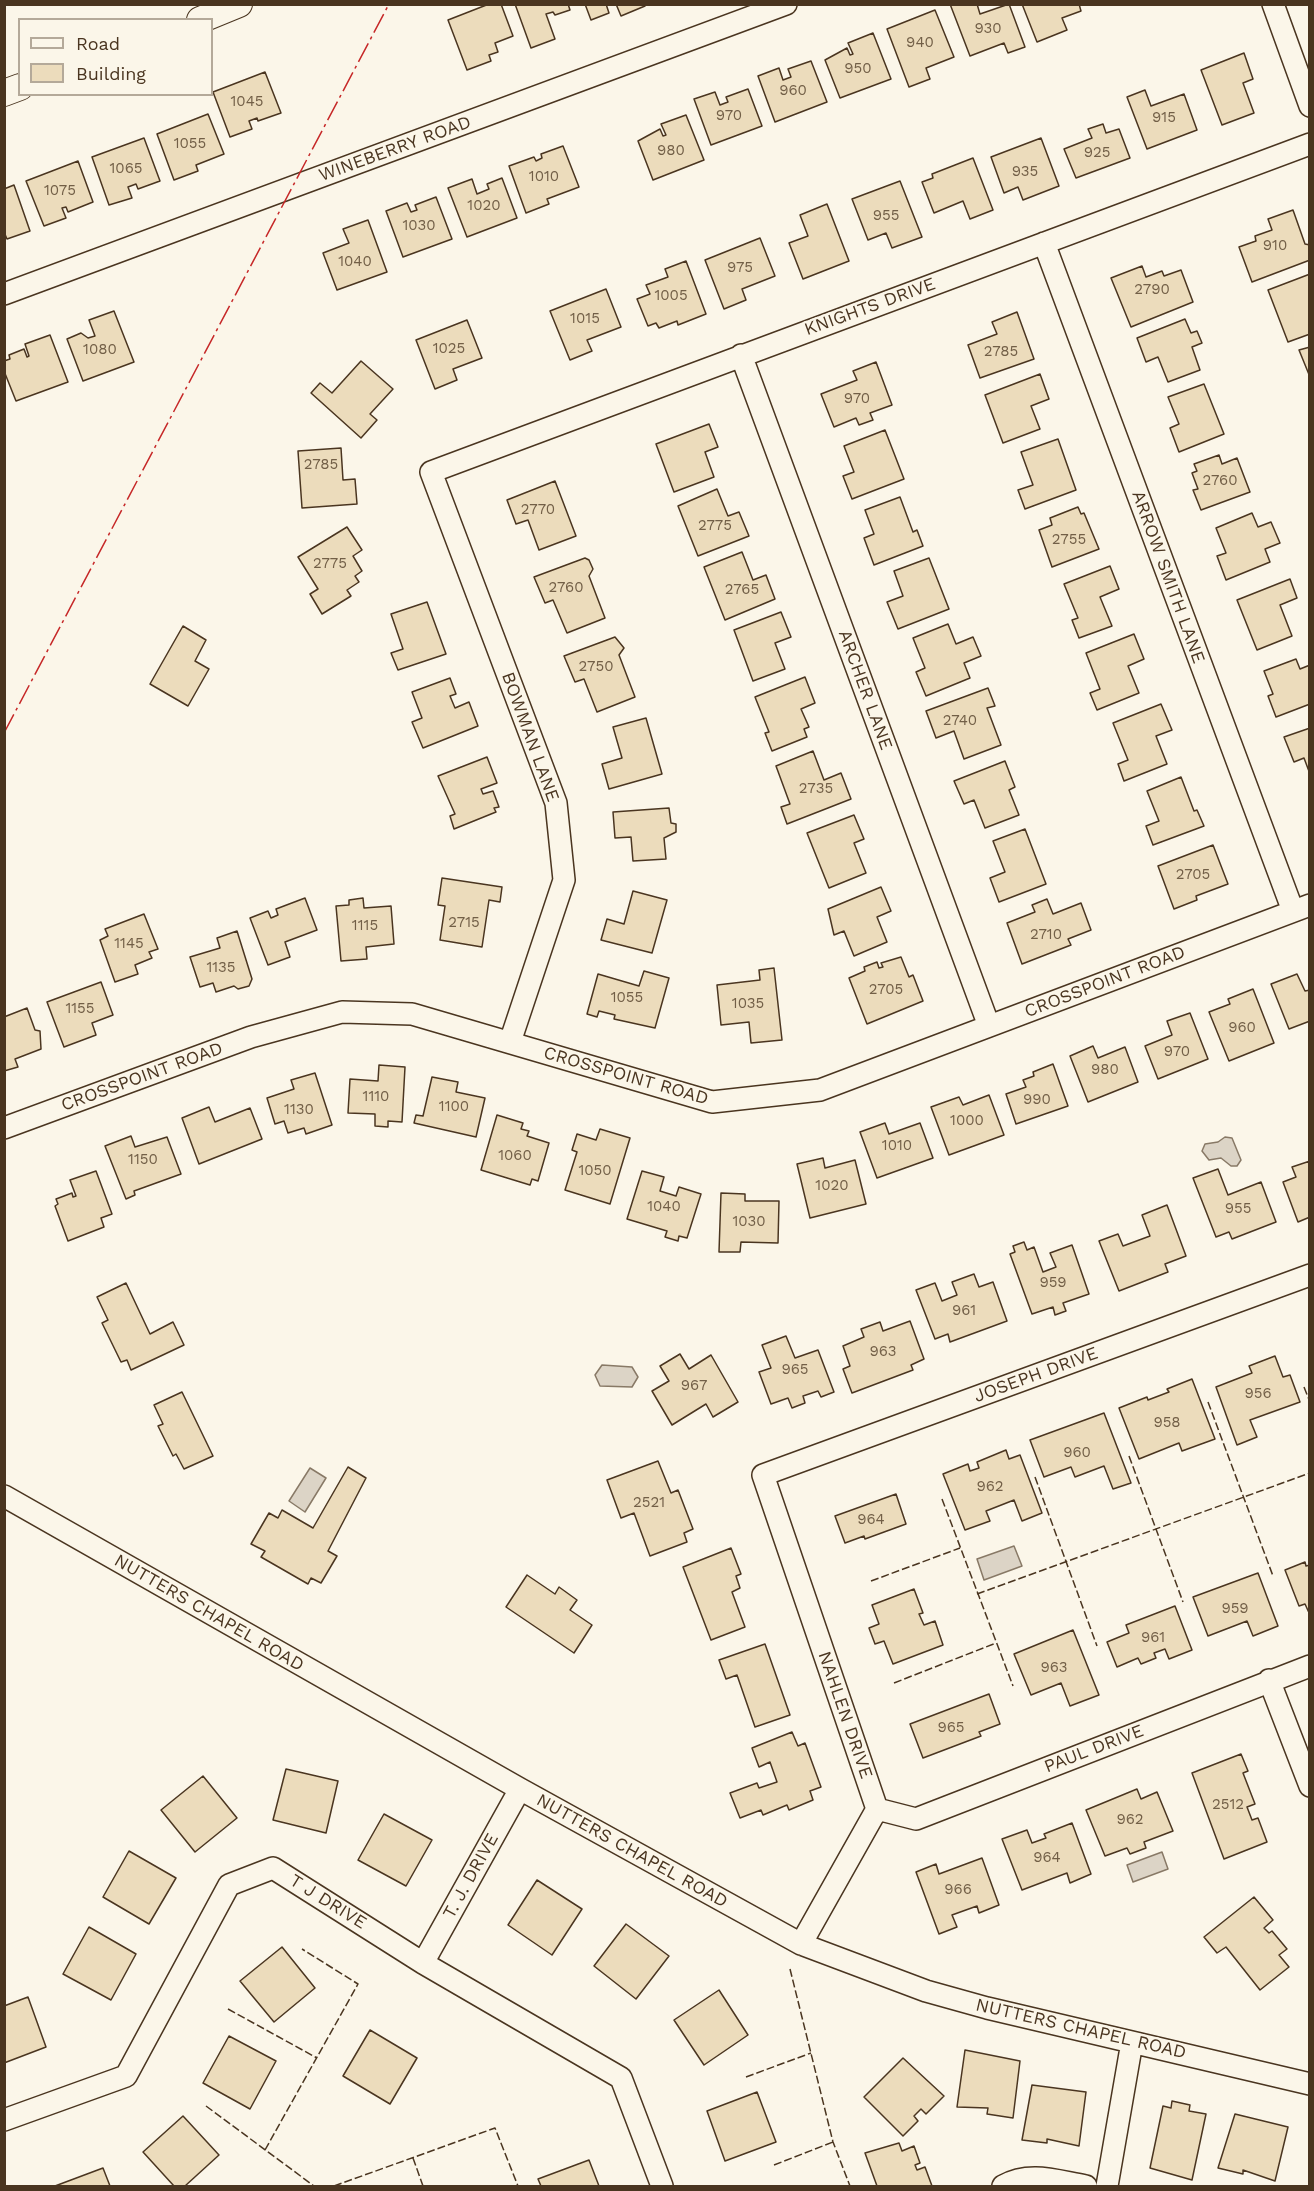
<!DOCTYPE html>
<style>
body{margin:0}
#map{position:relative;width:1314px;height:2191px;overflow:hidden;background:#fbf6e9;font-family:"Work Sans",sans-serif}
canvas{display:block}
.frame{position:absolute;inset:0;border:6px solid #4a3520;pointer-events:none}
.legend{position:absolute;left:18px;top:18px;width:195px;height:78px;box-sizing:border-box;background:#fbf6e9;border:2px solid #b4a999;margin:0;padding:8px 10px;list-style:none;font-size:18px;color:#4a3520}
.legend li{display:flex;align-items:center;gap:12px;height:30px}
.legend b{width:30px;border:2px solid #b4a999}
</style>
<div id="map">
<canvas width="1314" height="2191"></canvas>
<div class="frame"></div>
<ul class="legend">
<li><b style="height:8px;background:#fbf6e9"></b>Road</li>
<li><b style="height:16px;background:#ecdcbc"></b>Building</li>
</ul>
</div>
<script>
const g = document.querySelector('canvas').getContext('2d');
g.lineJoin = 'round';
function fillPath(path, color) { g.fillStyle = color; g.fill(path, 'evenodd'); }
function stroke(path, color, width, dash) { g.strokeStyle = color; g.lineWidth = width; g.lineCap = dash ? 'butt' : 'round'; g.setLineDash(dash || []); g.stroke(path); }
function label(font, color, halo, rows, align = 'center') {
  g.font = font + ' "Work Sans",sans-serif'; g.lineWidth = 4.5; g.setLineDash([]); g.textBaseline = 'middle'; g.strokeStyle = halo; g.fillStyle = color; for (const [text, x, y, turn = 0] of rows) {
    g.save(); g.translate(x, y); g.rotate((+turn || 0) * Math.PI / 180); g.textAlign = isNaN(turn) ? turn : align; if (halo) g.strokeText(text, 0, 0); g.fillText(text, 0, 0); g.restore();
  }
}
const water = new Path2D(`
 M1225,1137L1232,1138L1241,1160L1237,1166H1231L1221,1158L1209,1160L1202,1151L1205,1144L1218,1142Z
 M602,1365L632,1367L638,1377L632,1387L600,1386L595,1375Z
 M310,1468L326,1478L305,1512L289,1501Z
 M1014,1546L1022,1566L984,1580L977,1559Z
 M1162,1852L1168,1869L1133,1882L1127,1865Z`);
fillPath(water, '#dcd4c6');
stroke(water, '#887966', 1.5);
const building = new Path2D(`
 M489,4H501L513,36L495,43L498,52L489,55L491,61L467,70L448,20Z
 M515,4H568L570,10L555,15L553,12L546,14L555,39L531,48Z
 M585,4H606L609,13L591,20Z
 M616,4H644L645,6L621,16Z
 M950,4H977L980,14L1009,4L1025,47L1008,53L1004,43L970,56Z
 M1022,4H1079L1081,11L1062,18L1067,30L1037,42Z
 M935,10L954,57L926,68L930,79L909,87L887,29Z
 M873,33L891,79L840,98L825,60L847,48L850,55L853,54L848,43Z
 M1244,53L1253,79L1243,83L1254,113L1222,125L1201,70Z
 M811,61L827,102L775,122L758,76L779,68L783,80L791,77L788,69Z
 M265,72L281,113L258,121L257,118L249,121L252,129L230,137L213,92Z
 M748,89L762,126L711,145L694,99L715,92L720,105L728,102L726,97Z
 M1145,90L1151,106L1184,94L1197,130L1147,149L1127,97Z
 M208,114L224,154L196,165L198,171L174,180L157,134Z
 M686,115L704,160L653,180L638,141L660,129L663,136L666,135L661,124Z
 M1103,124L1106,133L1119,129L1130,158L1076,178L1064,149L1092,138L1088,129Z
 M144,138L160,181L138,189L136,184L128,187L132,198L109,205L92,157Z
 M1041,138L1059,186L1023,200L1018,187L1004,193L991,157Z
 M563,146L579,187L547,199L549,204L526,213L509,166L534,157L536,161L542,158L541,154Z
 M973,158L993,210L970,219L963,201L934,213L922,182L933,178L932,174Z
 M78,161L93,202L68,212L66,207L62,208L66,218L44,226L26,181Z
 M502,178L517,218L467,237L448,188L472,179L477,194L489,189L487,184Z
 M900,181L922,237L892,248L886,233L868,240L852,199Z
 M14,185L30,231L7,239L4,232V189Z
 M436,197L452,239L403,257L386,211L407,203L411,212L417,210L415,205Z
 M827,204L849,261L803,279L789,243L808,236L800,215Z
 M1293,210L1305,244L1310,245V260L1252,282L1239,247L1256,241L1255,236L1272,230L1268,219Z
 M368,220L387,272L337,290L323,253L349,243L343,229Z
 M760,238L775,276L742,289L746,300L724,309L705,260Z
 M686,261L706,314L678,325L677,321L659,328L656,323L648,326L637,299L650,294L646,285L668,277L665,269Z
 M1142,266L1146,277L1162,271L1164,276L1181,270L1193,302L1131,327L1111,278Z
 M1310,274V334L1288,342L1268,290Z
 M606,289L621,327L587,340L592,351L570,360L550,311Z
 M114,311L134,362L83,381L67,339L81,333L88,338L95,336L89,320Z
 M1017,312L1034,359L980,378L968,345L997,334L992,322Z
 M1185,319L1191,333L1197,331L1202,343L1192,347L1200,370L1168,382L1158,357L1146,362L1137,338Z
 M467,320L482,358L453,369L457,380L435,389L416,340Z
 M50,335L68,382L16,401L4,371V361L10,359L9,355L24,349L27,357L29,356L25,344Z
 M1310,347V377L1299,350Z
 M361,361L393,389L370,414L377,420L361,438L311,393L320,383L332,393Z
 M876,362L892,405L870,413L873,420L859,425L856,418L834,427L821,394L857,380L853,371Z
 M1040,374L1049,399L1031,406L1040,429L1003,443L985,395Z
 M1204,384L1224,434L1179,452L1170,428L1179,424L1168,397Z
 M709,424L718,447L705,452L714,477L674,492L656,444Z
 M885,430L904,479L852,499L843,476L854,472L844,446Z
 M1058,439L1076,490L1025,509L1018,490L1033,485L1021,452Z
 M341,448L343,480L355,479L357,504L302,508L298,451Z
 M1219,455L1222,464L1237,458L1250,492L1201,510L1193,490L1198,489L1192,473L1197,471L1194,464Z
 M555,481L576,536L539,550L528,520L516,524L507,500Z
 M717,489L728,516L739,512L749,536L698,556L678,506Z
 M900,497L913,532L917,530L923,546L874,565L864,538L874,534L865,510Z
 M1078,507L1081,514L1084,513L1099,549L1052,567L1039,530L1052,525L1050,518Z
 M1252,513L1258,527L1271,522L1280,543L1265,549L1270,562L1226,580L1217,556L1226,553L1216,528Z
 M347,527L362,550L353,556L362,571L355,576L359,582L347,590L351,596L322,614L310,594L318,589L298,557Z
 M742,552L753,580L766,575L775,599L725,620L704,567Z
 M585,558L589,560L593,569L589,576L605,618L567,633L553,600L545,603L534,577Z
 M929,558L949,609L898,629L887,602L903,596L894,571Z
 M1110,566L1119,589L1100,597L1112,626L1079,638L1072,620L1078,618L1064,584Z
 M1290,579L1297,598L1280,605L1292,636L1257,650L1237,600Z
 M427,602L446,654L398,670L391,653L403,649L391,614Z
 M781,612L791,637L775,643L785,669L753,681L734,630Z
 M948,624L956,644L973,637L981,656L964,663L970,678L926,696L916,672L925,668L913,638Z
 M183,626L206,640L195,661L209,669L188,706L150,684Z
 M1134,634L1144,659L1128,666L1139,693L1097,710L1090,693L1100,689L1086,653Z
 M615,637L624,648L619,655L635,697L597,712L584,679L575,682L564,656Z
 M1296,659L1300,669L1310,665V704L1276,717L1268,696L1273,694L1264,671Z
 M805,677L815,703L801,709L809,727L804,729L807,737L772,751L765,733L769,732L755,697Z
 M450,678L456,694L450,696L455,708L469,702L478,726L423,748L412,722L422,718L412,692Z
 M988,688L995,706L987,708L1001,745L964,759L954,731L936,738L926,711Z
 M1161,704L1172,730L1156,736L1167,764L1124,781L1118,764L1128,760L1113,723Z
 M646,718L662,774L609,789L602,764L622,758L613,727Z
 M1310,728V774L1304,758L1294,762L1284,737Z
 M813,751L824,780L841,773L851,799L787,824L781,807L790,804L776,766Z
 M487,757L497,783L481,789L483,794L493,791L499,807L494,808L496,812L454,829L450,816L455,814L438,776Z
 M1005,761L1015,787L1009,790L1019,815L985,828L974,800L964,804L954,781Z
 M1181,777L1194,811L1197,810L1204,826L1153,845L1146,826L1159,821L1147,791Z
 M669,808L671,823L676,824V832L664,838L666,859L633,861L631,837L615,838L613,812Z
 M854,815L864,839L854,843L866,873L829,888L807,833Z
 M1025,829L1046,884L999,902L990,878L1005,872L993,841Z
 M1213,845L1228,884L1196,896L1197,900L1174,909L1158,866Z
 M442,878L502,887L500,902L489,900L482,947L440,940L445,906L438,905Z
 M881,887L891,911L877,917L887,942L854,956L844,931L834,935L828,909Z
 M633,891L667,900L652,953L601,940L607,919L624,924Z
 M305,898L317,930L285,942L290,957L268,965L250,918L268,911L271,918L278,915L276,909Z
 M363,898L364,908L391,906L394,944L366,947L367,959L341,961L336,906L349,905V900Z
 M1047,899L1053,914L1081,903L1091,930L1068,939L1071,945L1022,964L1007,923L1035,912L1032,905Z
 M144,914L158,949L149,952L152,958L135,965L138,974L115,982L100,940L108,936L105,929Z
 M237,931L252,979L249,986L238,989L234,986L216,992L213,983L200,987L190,957L220,948L217,938Z
 M901,957L909,977L913,975L923,1001L867,1024L849,978L865,971L864,967L877,962L879,968L883,967L881,963Z
 M774,968L782,1040L751,1043L749,1022L721,1025L717,985L760,980L759,970Z
 M644,971L669,978L655,1028L614,1019L615,1015L599,1011L597,1017L587,1014L598,974L639,986Z
 M1297,974L1305,991L1310,990V1021L1289,1029L1271,984Z
 M101,982L113,1015L92,1023L96,1035L64,1047L47,1002Z
 M1253,989L1274,1043L1229,1061L1209,1012L1230,1004L1228,999Z
 M27,1008L35,1030L40,1031L41,1049L15,1059L18,1067L4,1071V1017Z
 M1190,1013L1208,1059L1158,1079L1145,1046L1172,1035L1167,1021Z
 M1093,1046L1098,1058L1125,1047L1138,1082L1088,1102L1070,1056Z
 M1053,1064L1068,1106L1016,1124L1006,1094L1026,1087L1023,1080L1034,1076L1033,1072Z
 M379,1065L405,1067L402,1122L388,1121V1127L375,1126V1114L348,1113L350,1079L378,1081Z
 M315,1073L332,1125L306,1134L304,1128L288,1133L284,1121L275,1124L267,1098L294,1089L291,1080Z
 M432,1077L458,1082L456,1092L485,1098L476,1137L414,1123L416,1115L423,1116Z
 M989,1095L1004,1135L949,1155L931,1107L959,1097L963,1105Z
 M209,1107L215,1122L250,1108L262,1139L199,1164L182,1118Z
 M497,1115L523,1123L521,1129L529,1131L527,1136L549,1143L538,1181L532,1179L530,1185L481,1170Z
 M885,1123L889,1134L920,1123L933,1158L877,1178L860,1132Z
 M600,1129L630,1138L610,1204L565,1190L577,1152L572,1150L577,1134L596,1140Z
 M131,1136L135,1147L167,1137L181,1174L134,1191L135,1195L126,1199L105,1146Z
 M823,1158L825,1168L855,1160L866,1204L810,1218L797,1164Z
 M1310,1161V1217L1298,1222L1283,1182L1296,1177L1292,1167Z
 M1218,1169L1228,1195L1261,1182L1276,1222L1232,1239L1229,1232L1216,1237L1193,1178Z
 M96,1171L112,1214L101,1218L104,1227L68,1241L55,1206L58,1204L56,1199L72,1193L73,1197L76,1196L70,1180Z
 M642,1171L664,1177L660,1191L676,1196L679,1187L701,1194L687,1238L679,1236L678,1241L665,1237L667,1231L627,1219Z
 M721,1193L745,1194V1201H779L778,1243L741,1242L740,1252H719Z
 M1167,1205L1186,1256L1165,1264L1168,1272L1119,1291L1099,1241L1118,1234L1123,1246L1150,1236L1142,1215Z
 M1024,1242L1027,1250L1034,1247L1043,1272L1056,1267L1050,1253L1072,1245L1089,1294L1063,1303L1066,1311L1055,1315L1053,1307L1032,1314L1010,1254L1015,1252L1013,1246Z
 M974,1274L979,1287L993,1282L1007,1321L950,1342L948,1334L935,1339L916,1290L935,1283L942,1301L957,1295L952,1282Z
 M126,1283L150,1334L173,1322L184,1345L131,1370L127,1360L121,1362L102,1323L108,1320L97,1297Z
 M910,1321L924,1359L911,1365L913,1370L852,1393L843,1369L850,1366L843,1346L864,1337L861,1329L880,1322L883,1331Z
 M786,1336L795,1358L818,1350L834,1392L821,1397L818,1391L803,1396L805,1403L792,1408L788,1398L771,1404L759,1372L771,1368L762,1345Z
 M680,1354L689,1369L711,1355L738,1402L713,1417L706,1404L672,1425L652,1391L669,1381L660,1366Z
 M1275,1356L1283,1377L1290,1375L1300,1402L1250,1420L1257,1437L1237,1445L1216,1387L1252,1373L1249,1366Z
 M1192,1379L1215,1439L1182,1451L1179,1443L1139,1459L1119,1408L1147,1397L1148,1400L1169,1392L1167,1389Z
 M182,1392L213,1456L184,1469L176,1454L173,1456L158,1426L163,1424L154,1405Z
 M1104,1413L1131,1483L1113,1489L1104,1466L1075,1477L1071,1467L1044,1477L1030,1440Z
 M1006,1450L1009,1459L1020,1455L1042,1513L1022,1521L1014,1500L986,1511L990,1521L965,1530L943,1474L968,1464L970,1471L979,1468L977,1462Z
 M658,1461L671,1493L678,1490L693,1529L684,1533L687,1542L650,1556L634,1513L621,1518L607,1480Z
 M348,1467L366,1478L328,1551L337,1556L321,1583L311,1578L308,1584L261,1557L265,1551L251,1544L269,1513L278,1518L282,1510L313,1528Z
 M896,1494L906,1524L865,1539L864,1536L845,1543L835,1516Z
 M731,1548L741,1574L736,1576L740,1588L732,1592L745,1627L711,1640L683,1567Z
 M1305,1562L1306,1566L1310,1565V1615L1305,1604L1299,1606L1285,1570Z
 M1258,1573L1278,1626L1253,1636L1247,1621L1208,1636L1193,1597Z
 M527,1575L555,1594L559,1587L577,1600L570,1610L592,1625L574,1653L506,1607Z
 M914,1589L923,1613L919,1614L924,1625L935,1621L943,1645L893,1664L884,1641L875,1644L869,1628L879,1624L872,1605Z
 M1175,1606L1192,1650L1169,1659L1165,1649L1154,1653L1156,1658L1141,1664L1138,1658L1117,1667L1107,1642L1129,1633L1126,1625Z
 M1073,1630L1099,1695L1070,1706L1061,1683L1031,1695L1014,1654Z
 M765,1644L790,1715L755,1727L737,1675L726,1679L719,1660Z
 M989,1694L1000,1724L979,1732L981,1736L923,1758L910,1724Z
 M792,1732L798,1746L805,1743L821,1787L810,1791L813,1800L789,1810L787,1805L763,1815L761,1810L740,1818L730,1793L757,1783L759,1788L777,1782L770,1762L759,1767L752,1748Z
 M1241,1754L1248,1771L1243,1773L1255,1804L1247,1807L1252,1820L1258,1818L1267,1842L1224,1859L1192,1773Z
 M286,1769L338,1781L326,1833L273,1820Z
 M203,1776L237,1818L195,1852L161,1810Z
 M1137,1789L1141,1799L1157,1792L1173,1831L1144,1842L1146,1848L1130,1854L1127,1848L1105,1856L1086,1810Z
 M384,1814L432,1840L406,1886L358,1860Z
 M1072,1823L1091,1874L1070,1883L1067,1873L1022,1890L1002,1839L1027,1830L1032,1843L1046,1838L1044,1834Z
 M129,1851L176,1878L149,1924L103,1897Z
 M982,1858L999,1905L979,1913L977,1906L952,1915L957,1927L939,1934L916,1872L936,1864L939,1874Z
 M537,1880L582,1909L552,1955L508,1925Z
 M1254,1897L1273,1920L1264,1928L1269,1933L1272,1931L1287,1949L1279,1955L1289,1967L1260,1990L1226,1947L1217,1953L1204,1937Z
 M626,1924L669,1956L636,1999L594,1966Z
 M89,1927L136,1954L111,2000L63,1974Z
 M282,1947L315,1988L274,2022L240,1981Z
 M719,1990L748,2035L704,2065L674,2020Z
 M28,1997L46,2047L4,2063V2006Z
 M370,2030L417,2058L390,2104L343,2076Z
 M229,2036L276,2061L250,2109L203,2083Z
 M965,2050L1020,2061L1013,2118L987,2114L988,2108L957,2107Z
 M903,2058L944,2096L926,2114L921,2109L914,2116L918,2121L903,2136L864,2097Z
 M1032,2085L1086,2092L1079,2146L1047,2139V2143L1022,2140Z
 M757,2092L776,2142L725,2161L707,2111Z
 M1172,2101L1190,2105L1189,2111L1206,2114L1192,2180L1150,2168L1163,2106L1171,2108Z
 M1235,2114L1288,2127L1275,2181L1243,2170V2174L1218,2168Z
 M183,2116L219,2155L185,2186H174L143,2152Z
 M899,2143L902,2151L914,2146L920,2163L915,2165L917,2170L925,2167L932,2186H877L865,2153Z
 M589,2160L599,2186H541L538,2179Z
 M103,2168L110,2186H55Z`);
fillPath(building, '#ecdcbc');
stroke(building, '#4a3520', 1.5);
const minor = new Path2D(`
 M1273,4L1310,106
 M1044,243L1293,911
 M4,294L786,4
 M741,355L989,1026
 M510,1042L564,880L556,803L431,472L1310,144
 M4,1128L251,1037L342,1012L412,1014L712,1102L820,1090L1310,905
 M4,1496L520,1789L801,1944L926,1991L987,2008L1310,2084
 M1269,1680L1310,1786
 M877,1809L916,1819L1310,1666
 M801,1944L877,1809L763,1475L1310,1275
 M423,1963L520,1789
 M4,2120L126,2076L229,1885L273,1868L423,1963L621,2078L662,2186
 M1003,2186C1030,2171 1056,2181 1086,2186
 M1107,2186L1132,2042`);
const tertiary = new Path2D(`
 M200,20L239,4
 M4,93L20,87`);
stroke(minor, '#4a3520', 24);
stroke(tertiary, '#4a3520', 28);
stroke(minor, '#fbf6e9', 21);
stroke(tertiary, '#fbf6e9', 26);
stroke(new Path2D(`
 M1304,1387L1310,1402
 M1208,1402L1273,1576
 M1129,1456L1183,1602
 M1035,1477L1097,1646
 M942,1499L1013,1686
 M871,1581L960,1548
 M977,1594L1310,1473
 M894,1683L996,1643
 M790,1969L833,2142L850,2186
 M228,2009L317,2058
 M746,2077L811,2053
 M206,2106L314,2186
 M265,2150L358,1984L302,1949
 M413,2158L423,2186
 M774,2165L833,2142
 M334,2186L495,2128L518,2186`), '#4a3520', 1.5, [8, 3]);
stroke(new Path2D(`
 M4,733L389,4`), '#c62828', 1.5, [21, 4.5, 3, 4.5]);
label('15px', '#725f47', null, [
 ["930",988,29],
 ["940",920,43],
 ["950",858,69],
 ["960",793,91],
 ["1045",247,102],
 ["970",729,116],
 ["915",1164,118],
 ["1055",190,144],
 ["980",671,151],
 ["925",1097,153],
 ["1065",126,169],
 ["935",1025,172],
 ["1010",544,177],
 ["1075",60,191],
 ["1020",484,206],
 ["955",886,216],
 ["1030",419,226],
 ["910",1275,246],
 ["1040",355,262],
 ["975",740,268],
 ["2790",1152,290],
 ["1005",671,296],
 ["1015",585,319],
 ["1025",449,349],
 ["1080",100,350],
 ["2785",1001,352],
 ["970",857,399],
 ["2785",321,465],
 ["2760",1220,481],
 ["2770",538,510],
 ["2775",715,526],
 ["2755",1069,540],
 ["2775",330,564],
 ["2760",566,588],
 ["2765",742,590],
 ["2750",596,667],
 ["2740",960,721],
 ["2735",816,789],
 ["2705",1193,875],
 ["2715",464,923],
 ["1115",365,926],
 ["2710",1046,935],
 ["1145",129,944],
 ["1135",221,968],
 ["2705",886,990],
 ["1055",627,998],
 ["1035",748,1004],
 ["1155",80,1009],
 ["960",1242,1028],
 ["970",1177,1052],
 ["980",1105,1070],
 ["1110",376,1097],
 ["990",1037,1100],
 ["1100",454,1107],
 ["1130",299,1110],
 ["1000",967,1121],
 ["1010",897,1146],
 ["1060",515,1156],
 ["1150",143,1160],
 ["1050",595,1171],
 ["1020",832,1186],
 ["1040",664,1207],
 ["955",1238,1209],
 ["1030",749,1222],
 ["959",1053,1283],
 ["961",964,1311],
 ["963",883,1352],
 ["965",795,1370],
 ["967",694,1386],
 ["956",1258,1394],
 ["958",1167,1423],
 ["960",1077,1453],
 ["962",990,1487],
 ["2521",649,1503],
 ["964",871,1520],
 ["959",1235,1609],
 ["961",1153,1638],
 ["963",1054,1668],
 ["965",951,1728],
 ["2512",1228,1805],
 ["962",1130,1820],
 ["964",1047,1858],
 ["966",958,1890]
]);
label('18px', '#4a3520', '#fbf6e9', [
 ["WINEBERRY ROAD",395,149,-20],
 ["KNIGHTS DRIVE",870,307,-20],
 ["ARROW SMITH LANE",1168,577,70],
 ["ARCHER LANE",865,690,70],
 ["BOWMAN LANE",530,737,70],
 ["CROSSPOINT ROAD",1105,982,-21],
 ["CROSSPOINT ROAD",626,1076,16],
 ["CROSSPOINT ROAD",142,1077,-20],
 ["JOSEPH DRIVE",1036,1375,-20],
 ["NUTTERS CHAPEL ROAD",209,1613,30],
 ["NAHLEN DRIVE",845,1715,71],
 ["PAUL DRIVE",1094,1749,-21],
 ["NUTTERS CHAPEL ROAD",632,1851,29],
 ["T. J. DRIVE",471,1876,-61],
 ["T J DRIVE",328,1902,32],
 ["NUTTERS CHAPEL ROAD",1081,2029,13]
]);
</script>
